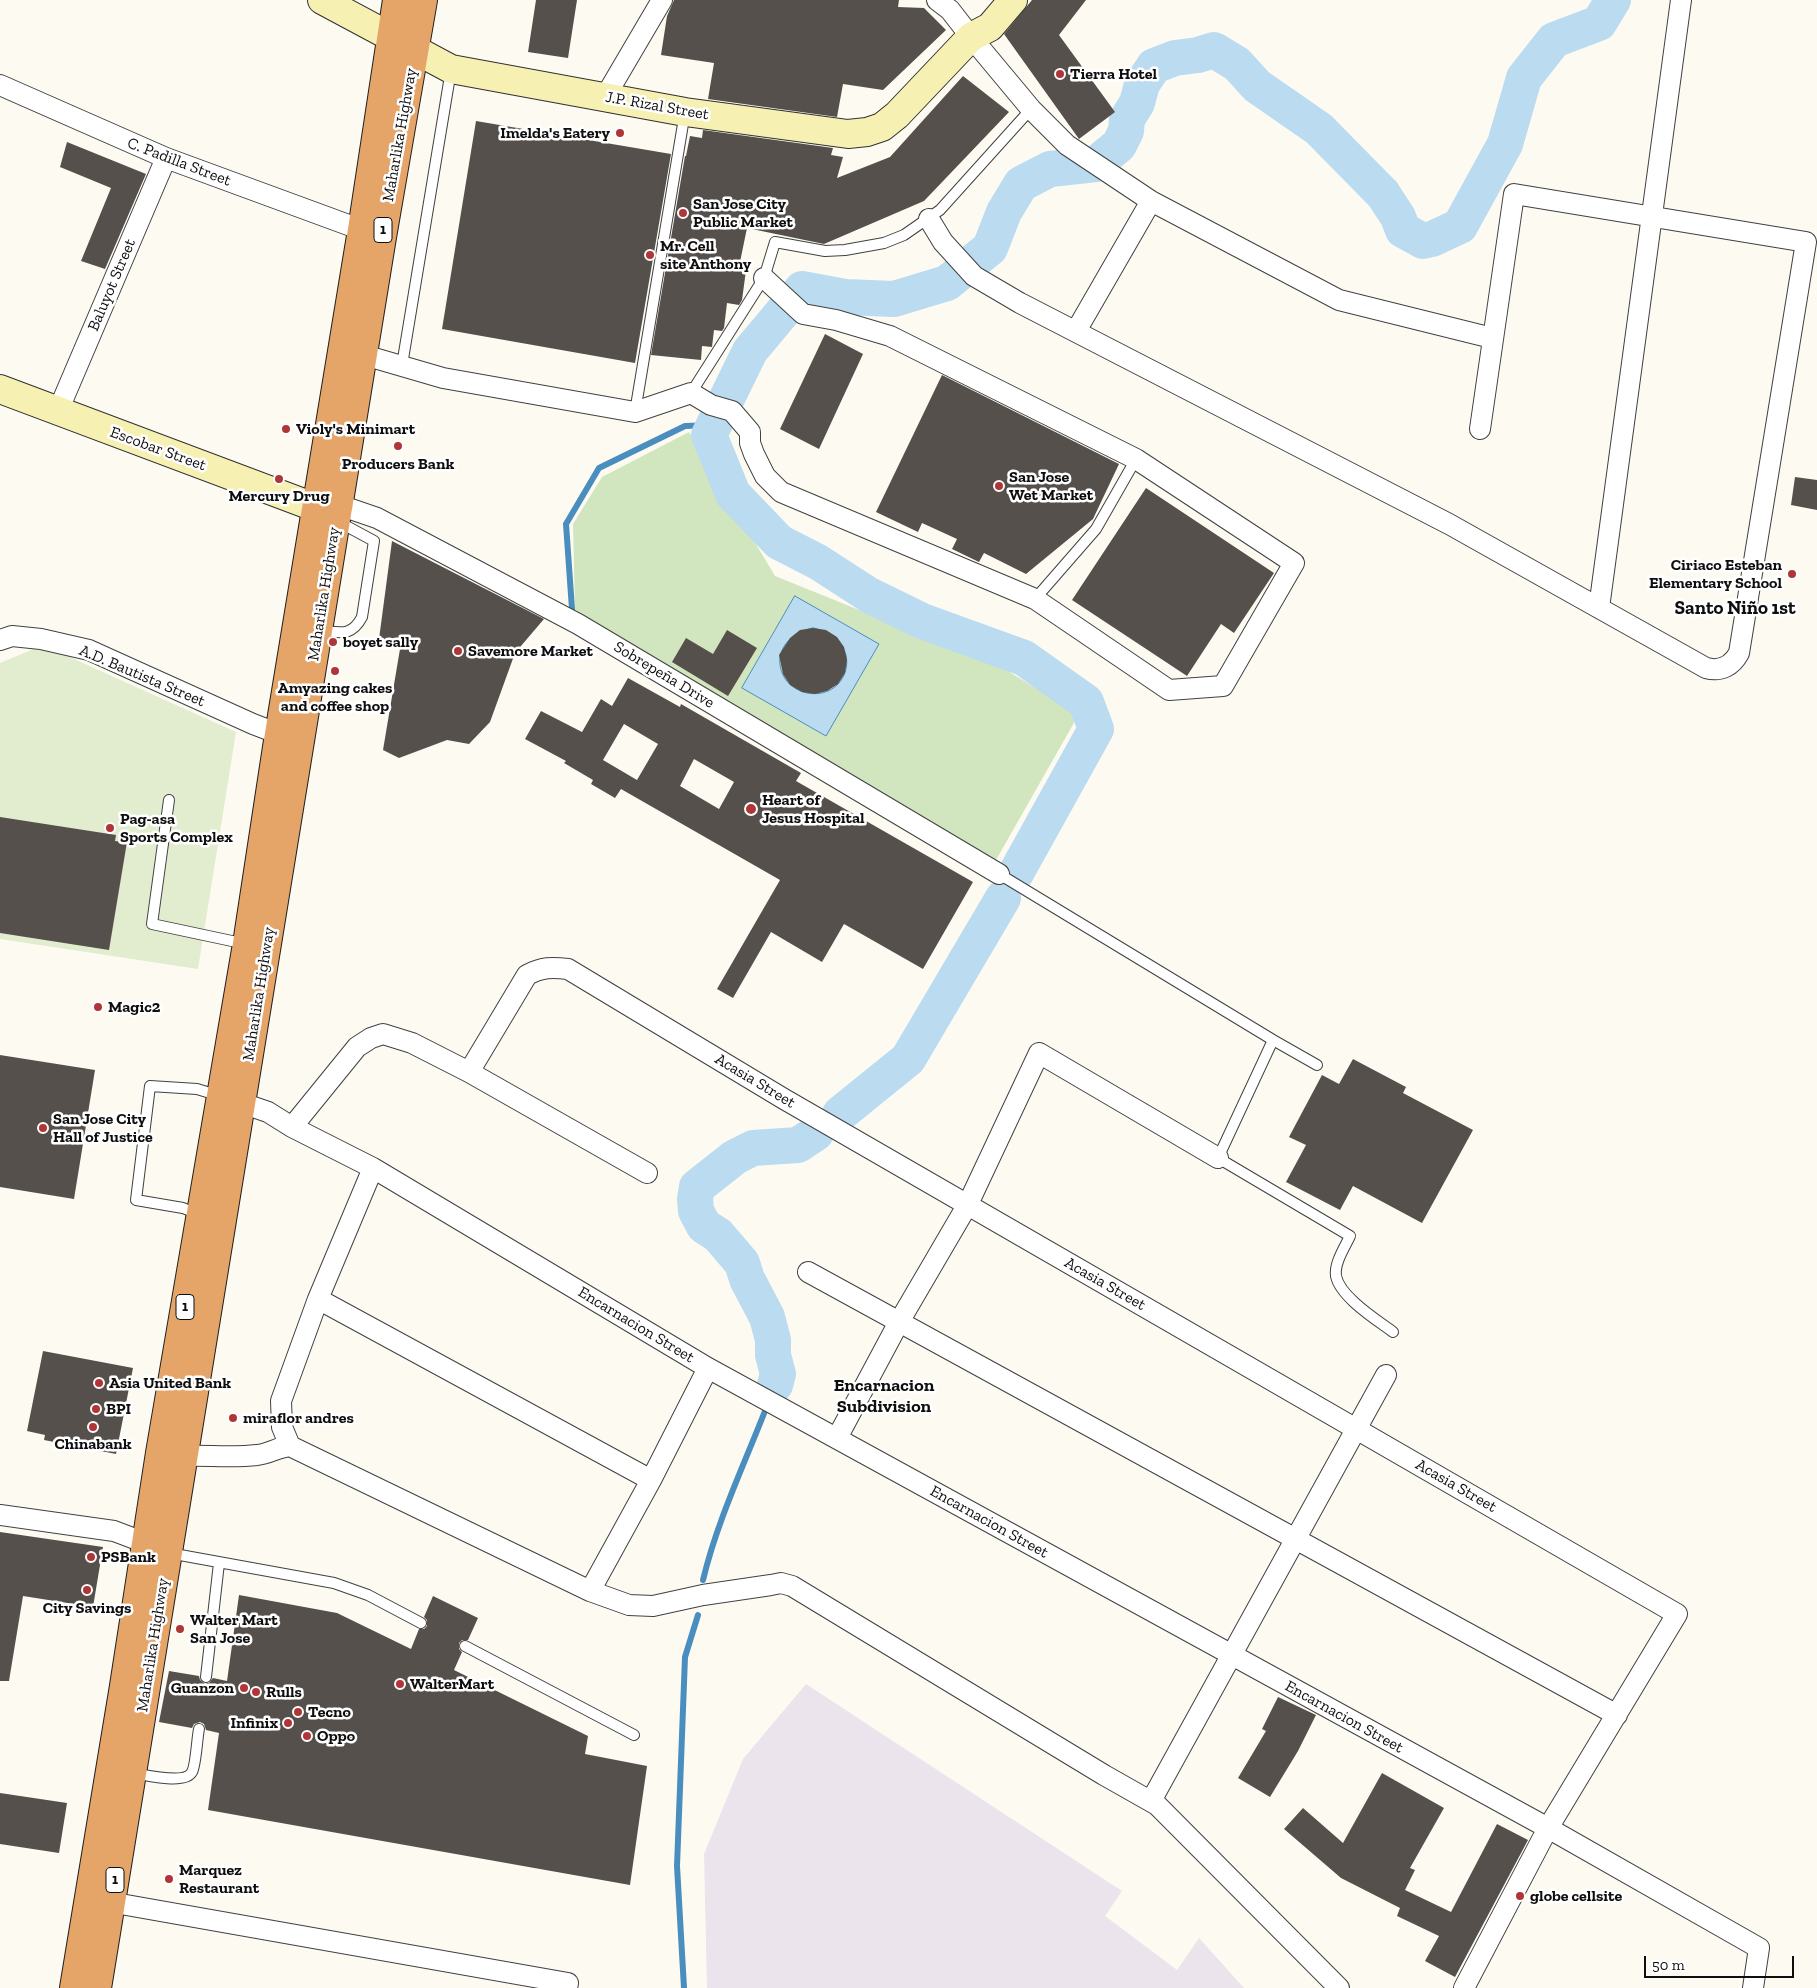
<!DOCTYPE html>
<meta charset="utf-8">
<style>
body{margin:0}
#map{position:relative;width:1817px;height:1988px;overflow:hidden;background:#fdfbf1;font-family:"Zilla Slab",serif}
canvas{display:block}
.scale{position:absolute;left:1644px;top:1956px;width:150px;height:22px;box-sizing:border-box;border:2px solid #0e0e0e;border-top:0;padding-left:6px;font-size:15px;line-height:18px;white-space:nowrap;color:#0e0e0e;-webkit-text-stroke:4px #fff;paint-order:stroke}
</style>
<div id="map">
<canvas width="1817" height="1988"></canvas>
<div class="scale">50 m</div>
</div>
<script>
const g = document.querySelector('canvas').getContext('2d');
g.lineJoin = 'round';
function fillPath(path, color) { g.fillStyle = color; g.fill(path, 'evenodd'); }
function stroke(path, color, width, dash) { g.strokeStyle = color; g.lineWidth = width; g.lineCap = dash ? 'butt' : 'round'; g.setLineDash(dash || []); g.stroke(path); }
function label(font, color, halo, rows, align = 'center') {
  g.font = font + ' "Zilla Slab",serif'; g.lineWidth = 5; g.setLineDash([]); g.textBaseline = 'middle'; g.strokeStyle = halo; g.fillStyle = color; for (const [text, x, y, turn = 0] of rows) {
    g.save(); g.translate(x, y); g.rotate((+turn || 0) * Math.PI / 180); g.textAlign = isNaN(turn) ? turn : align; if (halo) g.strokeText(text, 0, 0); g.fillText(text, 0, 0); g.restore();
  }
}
fillPath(new Path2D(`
 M806,1684L1122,1891L1105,1916L1177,1970L1199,1938L1244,1988H707L704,1854L743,1759Z`), '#ebe4ec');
fillPath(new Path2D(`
 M689,432L775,576L874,616L981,655L1079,714L996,860L575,610L573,524L602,477Z`), '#d1e5be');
fillPath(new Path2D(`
 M43,645L236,732L198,969L0,939V663Z`), '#e2edcf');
const water = new Path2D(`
 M795,596L879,644L826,736L742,688ZM813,628C866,638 851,701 807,693C797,691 787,684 783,675C772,651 791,632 813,628Z`);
fillPath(water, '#bbdbf0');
stroke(water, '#4a8ebf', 1);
stroke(new Path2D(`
 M572,609L566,524L599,468L685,426L714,425
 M703,1580C717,1522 743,1467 765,1411
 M684,1988L677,1866L685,1657L698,1615`), '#4a8ebf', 6);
stroke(new Path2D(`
 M1016,873L1096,729L1086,702L1024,658L922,621L869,595L818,562L779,542L733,494L709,435L750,351L802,289L845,297L894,299L947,283L990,248L1004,212L1021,184L1050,169L1096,164L1119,145L1126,131L1127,119L1137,103L1142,84L1154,66L1175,58L1198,55L1214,50L1237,64L1257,86L1319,129L1383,194L1398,217L1403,230L1423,241L1432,239L1460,226L1505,144L1524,78L1554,40L1599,23L1613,0
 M840,1114L908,1059L1003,898
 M775,1385L778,1374L773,1355V1340L767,1317L747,1279L742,1263L718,1235L704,1226L696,1211L695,1199L697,1187L735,1157L753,1148L798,1145L816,1133`), '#bbdbf0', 36);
fillPath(new Path2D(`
 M536,0H577L568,58L528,52Z
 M674,0H899L898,7L924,8L946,30L883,90L843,84L837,117L708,99L714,63L661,55L667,16Z
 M1032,0H1086L1059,35L1115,112L1079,139L1004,34Z
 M963,76L1009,112L924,201L824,244L747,228L740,262L747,263L742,300L739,305L727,303L724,328L722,331L714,330L712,347L702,346L701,360L651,355L685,156H686L690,136L702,138L703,130L833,148L831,155L843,157L837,178L890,157Z
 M476,121L671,154L635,363L442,329Z
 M67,142L146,174L105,269L81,261L111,188L60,167Z
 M825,334L863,354L819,449L780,429Z
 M942,375L1119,464L1093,519L1026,574L984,553L979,562L952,549L957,539L922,523L918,532L876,512Z
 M1795,477L1817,480V510L1791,505Z
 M1146,488L1274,573L1234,633L1221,624L1187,676L1072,600Z
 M392,541L544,619L515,653L490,722L469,744L447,740L399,758L383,750L400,649L379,639Z
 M813,628L826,630L837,637L844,647L847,660L845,673L838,684L827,691L815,694L802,692L790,685L783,674L779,655L790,638L800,630Z
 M727,630L757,648L728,696L672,662L686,638L713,654Z
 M628,678L680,707L681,704L801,773L796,781L973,882L923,969L844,924L822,962L771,932L733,998L717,989L780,880L621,789L615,798L591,784L593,780L564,763L566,761L525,739L541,711L582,732L601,699L612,706ZM624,724L658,744L637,780L603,760ZM694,759L734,782L719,809L680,786Z
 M0,817L116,835L115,841L127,842L109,950L0,933Z
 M0,1055L95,1070L74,1199L0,1187Z
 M1353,1059L1406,1087L1403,1093L1473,1130L1422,1223L1353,1186L1340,1210L1286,1182L1306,1145L1289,1137L1322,1075L1339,1084Z
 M43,1351L133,1368L116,1454L44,1440L45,1435L27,1431Z
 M0,1532L103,1547L93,1607L23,1596L9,1681H0Z
 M239,1595L337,1613L411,1649L419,1629H424L427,1626V1620L424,1617L433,1596L478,1618L468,1640H462L459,1643V1649L462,1652L454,1670L588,1736L585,1754L647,1766L630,1885L208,1810L219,1733L206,1730L204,1724L200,1722L194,1724L192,1728L159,1722L169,1671L199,1676L200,1680L205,1684L209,1683L213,1678L227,1681Z
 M1278,1697L1316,1715L1298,1751L1270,1797L1238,1778L1266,1731L1262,1729Z
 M1382,1773L1444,1808L1410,1868L1415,1870L1405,1890L1451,1912L1497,1824L1528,1840L1455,1977L1425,1961L1439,1936L1397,1916L1400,1908L1341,1878L1284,1829L1303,1808L1343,1843Z
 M0,1793L67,1803L59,1853L0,1844Z`), '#56504c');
const lane = new Path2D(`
 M402,365L451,70
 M691,393L764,278L775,242L825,251L845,250L884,243L904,235L940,210L1031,109
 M635,412L685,112
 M1035,599L1096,529L1136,459
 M318,630C339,632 351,638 362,617L374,541L337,521
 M169,800L152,924L246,944
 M999,874L1273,1040L1218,1158L1350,1236C1345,1247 1334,1263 1336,1276C1340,1297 1377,1320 1393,1332
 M1273,1040L1317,1065
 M200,1215L183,1208L136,1200L150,1086L197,1089L220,1096
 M169,1553L334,1583L368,1595L421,1623
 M465,1646L634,1735
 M206,1677L219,1563
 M133,1773C146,1775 185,1785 192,1772C196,1765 197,1738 199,1729`);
const street = new Path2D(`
 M937,0L950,10L971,37L1031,109L1067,145L1151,201L1339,300L1492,338
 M0,85L166,158L362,230
 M605,97L662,0
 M929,219L943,242L974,276L1020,303L1449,524L1706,668C1721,672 1732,666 1739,653L1806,242L1514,194L1480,429
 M1076,331L1151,201
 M364,355L443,378L635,412L691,393L711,405L732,411L750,432V443L754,454L765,476L781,492L1035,599L1169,690L1223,686L1294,563L1136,459L890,336L836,320L803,314L764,278
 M58,411L166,158
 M339,505L377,518L578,624L999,874
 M1599,608L1681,0
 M0,640L12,636L41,639L89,650L253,724L279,734
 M469,1072L527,975C542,967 552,967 568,969L784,1099L1677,1614L1548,1828L1464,1988
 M230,1099L268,1112L292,1127L373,1168L708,1368L1548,1828L1759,1948L1753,1988
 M292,1127L357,1047L371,1038L383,1034L412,1043L469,1072L647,1173
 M808,1272L1617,1715
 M318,1299L651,1480
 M837,1438L899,1322L968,1204L1039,1053L1218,1158
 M290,1446L282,1427L281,1401L318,1299L373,1168
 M172,1455L183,1456C207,1455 233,1458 257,1455C269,1454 278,1447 290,1446L590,1591L629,1605L653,1606L703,1595L771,1585L781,1583L792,1586L1104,1775L1157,1805L1339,1988
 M0,1515L114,1531L159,1548
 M590,1591L651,1480L708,1368
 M1151,1801L1386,1375
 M98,1900L568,1983L567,1988`);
const secondary = new Path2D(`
 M322,0L451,69L685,112L848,134L867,132L882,127L897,115L971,37L990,27L1013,0
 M0,389L317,508L339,505`);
const highway = new Path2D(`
 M74,1988L124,1686L160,1453L247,944L279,734L362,230L397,0
 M97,1988L382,237L423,0`);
stroke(lane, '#414141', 12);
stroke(street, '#414141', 22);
stroke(secondary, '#303030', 30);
stroke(highway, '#1f1f1f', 30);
stroke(lane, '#fff', 10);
stroke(street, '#fff', 20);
stroke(secondary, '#f6f0b3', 28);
stroke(highway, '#e5a468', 28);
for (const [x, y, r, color] of [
 [1060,74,5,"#b03538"],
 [620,133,5,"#b03538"],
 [683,213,5,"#b03538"],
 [650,255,5,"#b03538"],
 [286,429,5,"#b03538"],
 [398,446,5,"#b03538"],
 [279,479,5,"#b03538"],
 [999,486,5,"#b03538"],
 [1792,574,5,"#b03538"],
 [333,642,5,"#b03538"],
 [458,651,5,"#b03538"],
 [335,671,5,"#b03538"],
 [751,809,6,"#b03538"],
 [110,828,5,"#b03538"],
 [98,1007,5,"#b03538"],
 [43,1128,5,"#b03538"],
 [99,1383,5,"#b03538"],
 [96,1409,5,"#b03538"],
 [233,1418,5,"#b03538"],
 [93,1427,5,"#b03538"],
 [91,1557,5,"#b03538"],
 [87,1590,5,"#b03538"],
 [180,1629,5,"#b03538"],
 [400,1684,5,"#b03538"],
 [244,1688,5,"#b03538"],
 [256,1692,5,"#b03538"],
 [298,1712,5,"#b03538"],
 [288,1723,5,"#b03538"],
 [307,1736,5,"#b03538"],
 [169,1879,5,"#b03538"],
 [1520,1896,5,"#b03538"]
]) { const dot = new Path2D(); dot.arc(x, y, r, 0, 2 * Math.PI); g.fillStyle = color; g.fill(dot); stroke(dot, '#fff', 2); }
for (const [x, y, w] of [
 [383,230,18],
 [185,1307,18],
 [115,1880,18]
]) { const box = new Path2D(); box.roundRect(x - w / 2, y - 12.5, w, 25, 4); g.fillStyle = '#fff'; g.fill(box); stroke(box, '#0e0e0e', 1); }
label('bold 15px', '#0e0e0e', null, [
 ["1",383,230],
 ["1",185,1307],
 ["1",115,1880]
]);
label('bold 16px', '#0e0e0e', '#fff', [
 ["Tierra Hotel",1070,74],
 ["Imelda's Eatery",610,133,"right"],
 ["San Jose City",693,204],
 ["Public Market",693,222],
 ["Mr. Cell",660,246],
 ["site Anthony",660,264],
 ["Violy's Minimart",296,429],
 ["Producers Bank",398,464,"center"],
 ["San Jose",1009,477],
 ["Wet Market",1009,495],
 ["Mercury Drug",279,496,"center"],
 ["Ciriaco Esteban",1782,565,"right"],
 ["Elementary School",1782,583,"right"],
 ["boyet sally",343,642],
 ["Savemore Market",468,651],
 ["Amyazing cakes",335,688,"center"],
 ["and coffee shop",335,706,"center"],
 ["Heart of",762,800],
 ["Jesus Hospital",762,818],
 ["Pag-asa",120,819],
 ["Sports Complex",120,837],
 ["Magic2",108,1007],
 ["San Jose City",53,1119],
 ["Hall of Justice",53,1137],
 ["Asia United Bank",109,1383],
 ["BPI",106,1409],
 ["miraflor andres",243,1418],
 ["Chinabank",93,1444,"center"],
 ["PSBank",101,1557],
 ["City Savings",87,1608,"center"],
 ["Walter Mart",190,1620],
 ["San Jose",190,1638],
 ["WalterMart",410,1684],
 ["Guanzon",234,1688,"right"],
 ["Rulls",266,1692],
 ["Tecno",308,1712],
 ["Infinix",278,1723,"right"],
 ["Oppo",317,1736],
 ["Marquez",179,1870],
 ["Restaurant",179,1888],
 ["globe cellsite",1530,1896]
], 'left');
label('16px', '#0e0e0e', '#fff', [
 ["J.P. Rizal Street",657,106,10],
 ["Maharlika Highway",400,135,-80],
 ["C. Padilla Street",179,162,21],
 ["Baluyot Street",112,285,-67],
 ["Escobar Street",158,449,20],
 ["Maharlika Highway",324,594,-81],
 ["Sobrepeña Drive",664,675,31],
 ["A.D. Bautista Street",142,676,23],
 ["Maharlika Highway",259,994,-81],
 ["Acasia Street",755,1081,31],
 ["Acasia Street",1105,1284,30],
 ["Encarnacion Street",636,1325,31],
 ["Acasia Street",1456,1486,30],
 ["Encarnacion Street",989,1522,29],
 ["Maharlika Highway",153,1645,-81],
 ["Encarnacion Street",1344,1717,29]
]);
label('bold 18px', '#0e0e0e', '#fff', [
 ["Encarnacion",884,1386],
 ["Subdivision",884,1407]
]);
label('bold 19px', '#0e0e0e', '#fff', [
 ["Santo Niño 1st",1735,609]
]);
</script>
